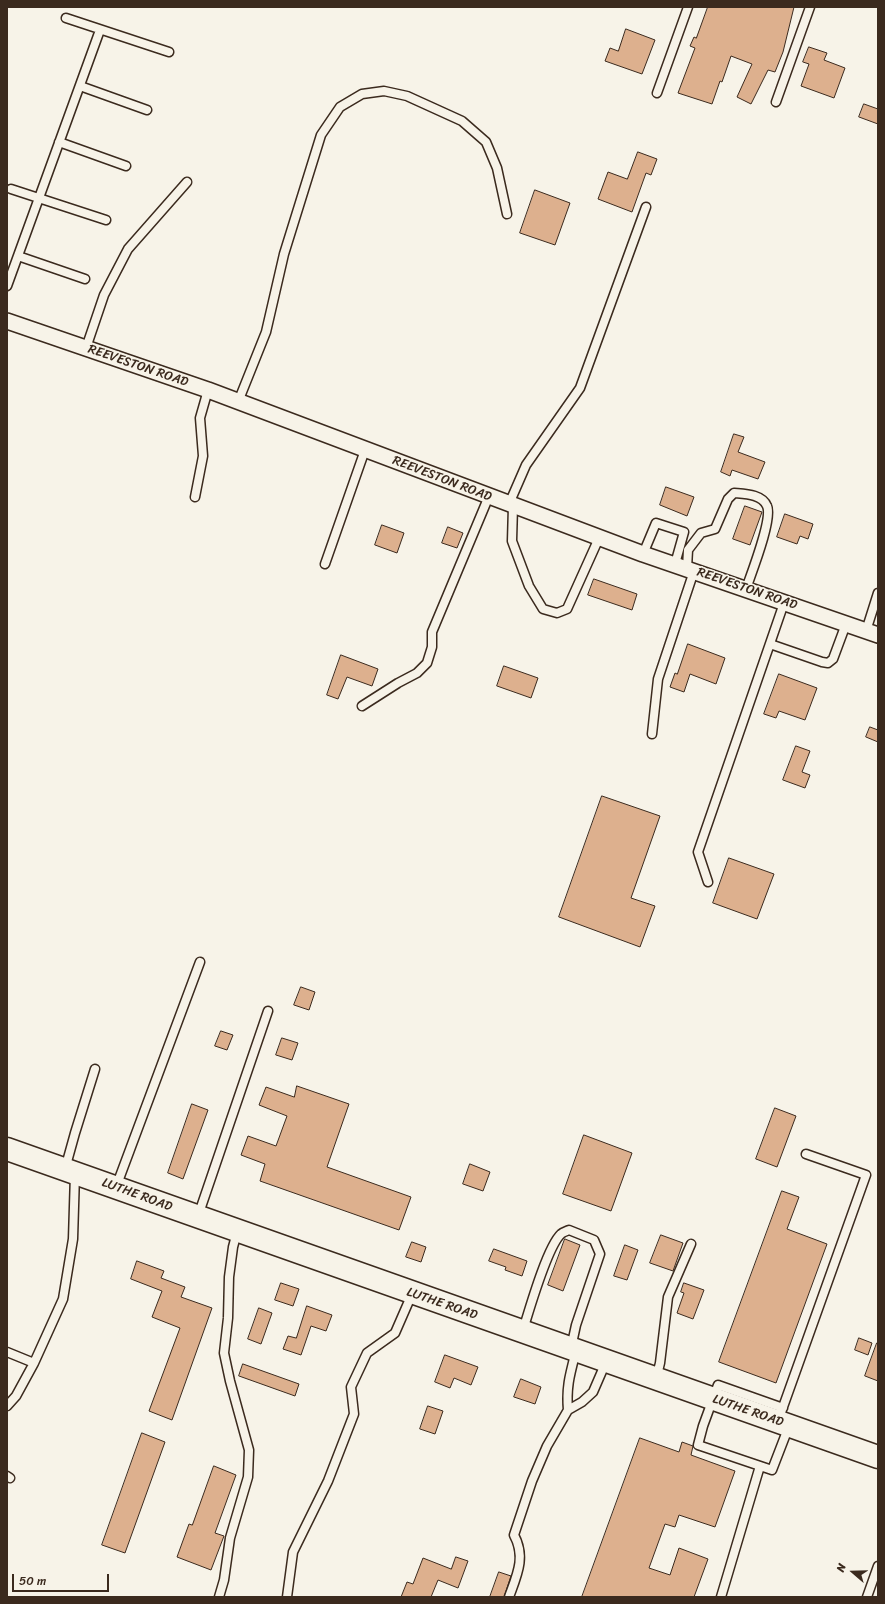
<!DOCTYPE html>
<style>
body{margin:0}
#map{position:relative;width:885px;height:1604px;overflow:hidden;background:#f7f3e8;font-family:Sriracha,sans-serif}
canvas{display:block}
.frame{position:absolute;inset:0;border:8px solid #3b2a1e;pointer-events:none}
.north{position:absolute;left:833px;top:1552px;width:40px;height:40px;-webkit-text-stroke:3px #f7f3e8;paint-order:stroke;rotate:290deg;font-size:11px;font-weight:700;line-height:16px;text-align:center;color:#3b2a1e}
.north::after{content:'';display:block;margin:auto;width:14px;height:18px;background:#3b2a1e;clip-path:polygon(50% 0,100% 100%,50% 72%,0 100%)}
.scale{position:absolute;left:12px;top:1574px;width:97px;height:18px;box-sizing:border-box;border:2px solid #3b2a1e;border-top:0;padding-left:5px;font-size:12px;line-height:14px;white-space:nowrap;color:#3b2a1e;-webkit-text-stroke:3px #f7f3e8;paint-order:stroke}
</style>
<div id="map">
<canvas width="885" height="1604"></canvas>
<div class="frame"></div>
<div class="north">N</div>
<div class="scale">50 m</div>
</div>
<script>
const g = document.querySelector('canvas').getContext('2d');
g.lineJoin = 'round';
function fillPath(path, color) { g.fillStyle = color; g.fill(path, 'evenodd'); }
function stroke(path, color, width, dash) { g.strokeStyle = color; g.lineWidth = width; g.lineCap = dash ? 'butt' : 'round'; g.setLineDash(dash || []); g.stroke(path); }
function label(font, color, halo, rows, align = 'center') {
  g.font = font + ' Sriracha,sans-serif'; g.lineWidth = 3; g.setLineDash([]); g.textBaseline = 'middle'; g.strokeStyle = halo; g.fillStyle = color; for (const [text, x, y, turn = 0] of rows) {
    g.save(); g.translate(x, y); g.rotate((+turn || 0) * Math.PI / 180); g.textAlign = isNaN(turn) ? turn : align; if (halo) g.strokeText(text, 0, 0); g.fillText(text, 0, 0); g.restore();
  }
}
const building = new Path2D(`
 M708,7H794L783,52L775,72L768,70L751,104L737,97L752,64L731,56L722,82L720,81L712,104L678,93L695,48L690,46L694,37L696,38Z
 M626,29L655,40L642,74L605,61L610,48L618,51Z
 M809,47L827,53L824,60L845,68L834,98L801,86L809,64L803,62Z
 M864,104L878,109V124L859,117Z
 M638,152L657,159L651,175L646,173L632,212L598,199L608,172L627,179Z
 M535,190L570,203L555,245L520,233Z
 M734,434L744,437L738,452L765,462L758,479L732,470L730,476L721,472Z
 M666,487L694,497L687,516L660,505Z
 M745,506L762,512L750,545L733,539Z
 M785,514L813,524L808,539L800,536L797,544L777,537Z
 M382,525L404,533L397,553L375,545Z
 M448,527L463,533L457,548L442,543Z
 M594,579L637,594L632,610L588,595Z
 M688,644L725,658L716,684L690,674L684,692L670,687L675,673L677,674Z
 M341,655L378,669L372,686L347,677L338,699L327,695Z
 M504,666L538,678L531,698L497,686Z
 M779,674L817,688L805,720L779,711L776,718L764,714Z
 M870,727L878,730V742L866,737Z
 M796,746L810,751L802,772L810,775L805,788L783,780Z
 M602,796L660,816L631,898L655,906L640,947L559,917Z
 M729,858L774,874L757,919L713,903Z
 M301,987L315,992L309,1010L294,1005Z
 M221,1031L233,1035L227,1050L215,1046Z
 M282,1038L298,1043L292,1060L276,1055Z
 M297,1086L349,1104L327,1167L411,1197L399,1230L260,1181L265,1164L241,1155L248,1136L276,1146L287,1116L259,1105L266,1087L294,1097Z
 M192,1104L208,1110L183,1179L168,1173Z
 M775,1108L796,1116L777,1167L756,1159Z
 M584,1135L632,1153L611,1211L563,1194Z
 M470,1164L490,1172L483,1191L463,1184Z
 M782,1191L799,1197L787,1229L827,1244L776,1383L719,1362Z
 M661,1235L683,1243L673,1271L650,1263Z
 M565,1239L580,1245L563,1291L548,1285Z
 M412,1242L426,1247L421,1262L406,1257Z
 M625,1245L638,1250L627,1280L614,1276Z
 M494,1249L527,1261L522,1276L505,1270L506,1267L489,1261Z
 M137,1261L164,1271L161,1278L185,1287L181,1297L212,1308L172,1420L149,1411L180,1328L152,1317L162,1291L131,1279Z
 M281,1283L299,1289L293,1306L275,1300Z
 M684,1283L704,1290L693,1319L677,1313L684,1293L681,1292Z
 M307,1306L332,1315L326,1331L311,1326L301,1355L283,1349L288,1336L296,1338Z
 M259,1308L272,1313L261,1344L248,1339Z
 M859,1338L872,1343L868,1355L855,1350Z
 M877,1343H878V1381L865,1376Z
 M445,1355L478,1367L471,1385L454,1378L450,1388L435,1382Z
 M243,1364L299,1384L295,1396L239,1376Z
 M521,1379L541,1387L535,1404L514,1397Z
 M428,1406L443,1411L435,1434L420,1429Z
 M142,1433L165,1442L125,1553L102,1545Z
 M640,1438L679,1452L682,1442L693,1446L691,1455L735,1471L715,1527L679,1515L675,1527L665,1524L649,1568L670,1575L679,1548L708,1559L694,1597H582Z
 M214,1466L236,1475L215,1533L224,1536L211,1570L177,1557L189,1524L192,1525Z
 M456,1557L468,1561L458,1588L438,1580L431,1597H401L407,1582L413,1584L423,1558L451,1569Z
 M499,1572L511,1576L504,1597H490Z`);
fillPath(building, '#ddb08e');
stroke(building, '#3b2a1e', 1);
const lane = new Path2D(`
 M66,18L169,52
 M80,86L147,110
 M657,93L688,7
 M776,102L810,7
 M59,142L126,166
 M11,189L106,220
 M18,256L85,279
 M7,286L100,30
 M86,348L104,295L128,249L187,182
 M238,402L266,332L284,254L321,135L340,107L362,94L384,91L407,96L462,121L486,142L497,168L507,214
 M195,497L203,456L200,418L208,390
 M509,504L526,465L580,388L646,207
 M513,506L512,541L529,586L543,609L557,613L567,609L599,538
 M643,554L656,523L684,532L675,564
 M325,564L365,450
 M687,568L688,550L701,533L715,529L728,499L734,493C745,494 762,494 767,506C773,519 751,574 746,589
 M866,631L878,593
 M770,644L822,662L828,663L833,659L846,624
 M362,706L398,683L417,673L427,663L432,647V632L489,496
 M652,734L658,679L694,571
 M708,882L698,852L784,603
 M65,1169L75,1133L95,1069
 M116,1187L200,962
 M198,1216L268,1011
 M523,1330C529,1311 547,1247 561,1234C563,1232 567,1231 569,1230L594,1240L600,1254L576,1325L571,1348
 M7,1352L34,1363
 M656,1379L660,1363L668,1297L691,1244
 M7,1406L16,1396L34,1363L63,1299L73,1239L75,1174
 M783,1408L718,1385L703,1426L698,1445L772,1470L789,1426
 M568,1410C566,1387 570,1374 576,1351
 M778,1421L866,1175L806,1154
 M7,1476L10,1478
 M219,1597L224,1580L230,1538L248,1477L249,1450L230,1381L224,1353L228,1318L229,1277L233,1247L237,1232
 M287,1597L293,1552L328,1481L354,1414L351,1387L367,1353L395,1333L412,1294
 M509,1597C517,1575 526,1557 514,1535L532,1481L547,1446L568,1410L582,1402L593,1392L606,1362
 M721,1597L760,1466
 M867,1597L878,1566`);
const street = new Path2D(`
 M7,321L208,390L643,554L878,635`);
const secondary = new Path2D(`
 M7,1149L878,1457`);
stroke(lane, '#3b2a1e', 11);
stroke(street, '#3b2a1e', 18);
stroke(secondary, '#3b2a1e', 25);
stroke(lane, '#f7f3e8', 8);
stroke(street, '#f7f3e8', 15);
stroke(secondary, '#f7f3e8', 22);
label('13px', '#3b2a1e', '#f7f3e8', [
 ["REEVESTON ROAD",138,366,19],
 ["REEVESTON ROAD",442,479,21],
 ["REEVESTON ROAD",747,589,19],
 ["LUTHE ROAD",137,1195,20],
 ["LUTHE ROAD",442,1304,19],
 ["LUTHE ROAD",748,1411,19]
]);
</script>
